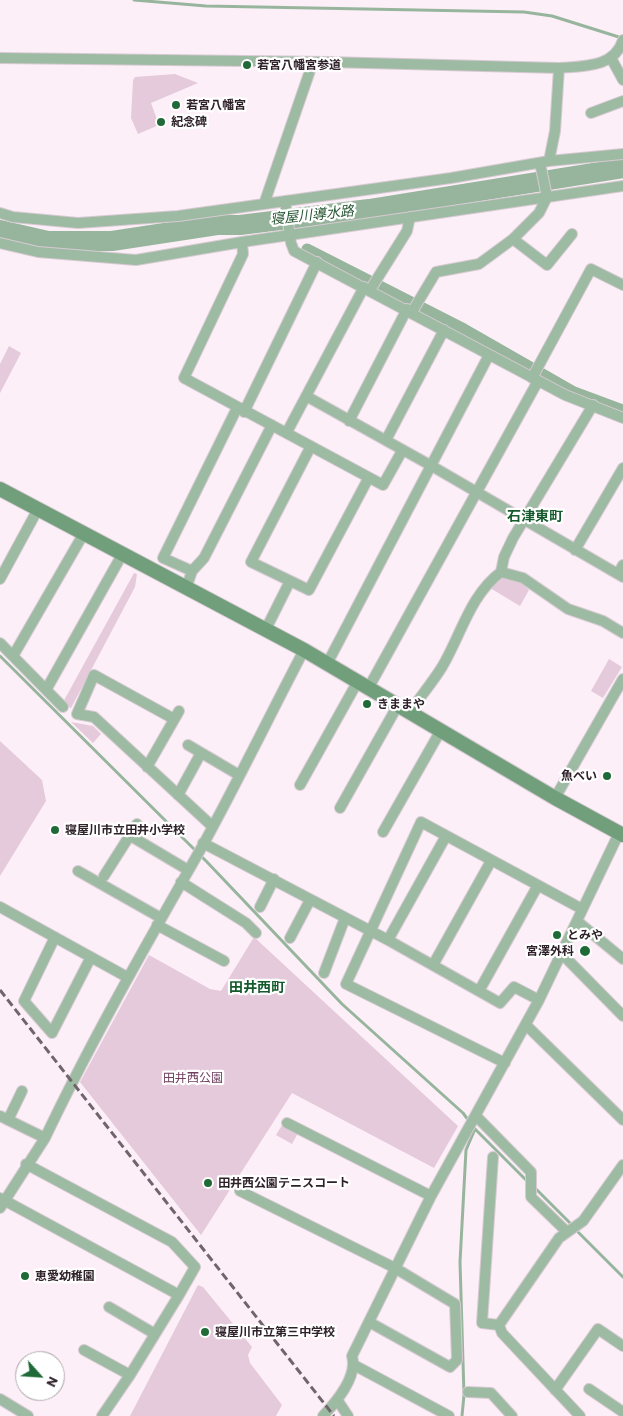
<!DOCTYPE html>
<meta charset="utf-8">
<style>
body{margin:0}
#map{position:relative;width:623px;height:1416px;overflow:hidden;background:#fdeff8;font-family:Barlow,sans-serif}
canvas{display:block}
.north{position:absolute;left:15px;top:1351px;width:50px;height:50px;box-sizing:border-box;background:#fff;border:1px solid #aba6a9;border-radius:50%;rotate:116deg;font-size:14px;font-weight:700;line-height:20px;text-align:center;color:#2e2129}
.north::after{content:'';display:block;margin:auto;width:18px;height:22px;background:#206a38;clip-path:polygon(50% 0,100% 100%,50% 72%,0 100%)}
</style>
<div id="map">
<canvas width="623" height="1416"></canvas>
<div class="north">N</div>
</div>
<script>
const g = document.querySelector('canvas').getContext('2d');
g.lineJoin = 'round';
function fillPath(path, color) { g.fillStyle = color; g.fill(path, 'evenodd'); }
function stroke(path, color, width, dash) { g.strokeStyle = color; g.lineWidth = width; g.lineCap = dash ? 'butt' : 'round'; g.setLineDash(dash || []); g.stroke(path); }
function label(font, color, halo, rows, align = 'center') {
  g.font = font + ' Barlow,"Noto Sans JP",sans-serif'; g.lineWidth = 4.5; g.setLineDash([]); g.textBaseline = 'middle'; g.strokeStyle = halo; g.fillStyle = color; for (const [text, x, y, turn = 0] of rows) {
    g.save(); g.translate(x, y); g.rotate((+turn || 0) * Math.PI / 180); g.textAlign = isNaN(turn) ? turn : align; if (halo) g.strokeText(text, 0, 0); g.fillText(text, 0, 0); g.restore();
  }
}
fillPath(new Path2D(`
 M175,74L198,83L151,103L159,125L138,134L131,118L133,80L135,77Z
 M9,346L21,353L0,393V364Z
 M134,573L137,574L135,587L71,708L62,704Z
 M508,577L518,580L529,590L520,606L490,588L502,578Z
 M609,659L622,667L603,698L591,691Z
 M71,722L93,726L101,734L93,743Z
 M0,741L42,780L46,801L0,876Z
 M254,937L458,1126L434,1168L292,1093L201,1235L80,1082L149,955L210,989L221,991Z
 M282,1125L298,1133L292,1144L276,1135Z
 M198,1285L203,1287L252,1347L248,1355L250,1363L282,1405L276,1416H130Z`), '#e4cada');
stroke(new Path2D(`
 M134,0L206,6L524,12L552,16L622,38
 M0,656L207,862L342,1004L463,1113L475,1129L527,1181
 M534,1187L572,1225
 M576,1230L623,1277
 M462,1416L464,1395L460,1262L466,1150L475,1129`), '#97b59d', 3);
stroke(new Path2D(`
 M307,249L464,329L574,392L623,410`), '#97b59d', 11);
stroke(new Path2D(`
 M0,230L48,241H112L217,225H240L369,209L623,168`), '#97b59d', 20);
const street = new Path2D(`
 M0,58L328,62L559,68
 M611,58L623,80
 M591,113L623,101
 M549,161L555,131L559,68C583,66 614,68 623,40
 M285,201L291,243L294,251L565,395L623,418
 M264,204L313,62
 M0,213L13,217L78,223L178,216L451,178L549,161L623,154
 M513,239L547,265L572,234
 M242,242L243,254L184,378L383,485L402,451
 M0,243L38,252L136,260L242,242L623,186
 M370,290L407,231L410,217
 M412,312L436,272L479,264L513,239L539,213L547,197L540,163
 M532,378L591,269L623,285
 M306,396L430,465L623,577
 M244,412L317,262
 M349,421L407,309
 M287,432L364,287
 M386,440L444,330
 M311,446L251,562L309,590L368,479
 M575,550L623,468
 M192,571L163,558L237,408
 M501,572L523,578L568,609L603,621L623,633
 M618,574L623,565
 M0,579L38,509
 M187,586L192,571L204,558L272,425
 M266,629L290,581
 M0,643L63,707
 M13,656L84,533
 M327,664L489,355
 M369,687L538,381
 M46,690L123,553
 M410,712C420,697 432,683 442,667C461,635 470,595 501,572L504,557L513,538L593,405
 M174,719L94,675L77,714L94,717L212,826
 M188,745L239,775
 M147,767L179,711
 M300,785L358,681
 M178,795L201,753
 M555,798L623,679
 M340,808L398,705
 M383,832L441,730
 M129,835L188,870
 M203,843L388,940L500,1003L514,987L539,1000
 M78,871L161,918
 M104,876L137,824
 M181,882L246,923L256,933
 M0,907L127,977
 M260,907L274,879
 M577,921L623,959
 M157,925L224,961
 M55,937L24,1001L52,1033L91,957
 M290,938L310,900
 M388,940L446,836
 M562,954L623,1016
 M433,965L491,861
 M324,973L345,918
 M479,991L537,887
 M526,1025L623,1120
 M505,1063L346,984L421,822L582,909
 M0,1116L45,1138L0,1208
 M476,1116L531,1172V1197L567,1232
 M8,1120L22,1091
 M287,1123L431,1196
 M45,1138C93,1037 148,942 203,845C238,781 270,715 304,650
 M493,1157L482,1323L499,1325
 M26,1164L172,1242L195,1267L179,1295
 M240,1191L395,1268L455,1304L457,1360L450,1367L369,1322
 M0,1198L179,1295L130,1375L102,1416
 M109,1307L155,1334
 M84,1350L130,1375
 M354,1365L449,1416
 M589,1389L623,1412
 M555,1390L598,1329L623,1346
 M468,1392L491,1393L512,1416
 M0,1399L28,1416
 M338,1401L348,1416
 M323,1416C336,1402 358,1377 352,1356L431,1196L539,1000L619,833
 M580,1416L502,1333L499,1325L559,1238L583,1221L623,1165`);
const secondary = new Path2D(`
 M0,489L304,650L555,798L623,835`);
stroke(street, '#d8cad3', 12);
stroke(secondary, '#d8cad3', 16);
stroke(street, '#9dbba2', 10);
stroke(secondary, '#719f7b', 14);
stroke(new Path2D(`
 M0,990L334,1416`), '#71646c', 3, [8, 4]);
for (const [x, y, r, color] of [
 [247,65,5,"#206a38"],
 [176,105,5,"#206a38"],
 [161,122,5,"#206a38"],
 [367,704,5,"#206a38"],
 [607,776,5,"#206a38"],
 [55,830,5,"#206a38"],
 [557,935,5,"#206a38"],
 [585,951,6,"#206a38"],
 [208,1183,5,"#206a38"],
 [25,1276,5,"#206a38"],
 [205,1332,5,"#206a38"]
]) { const dot = new Path2D(); dot.arc(x, y, r, 0, 2 * Math.PI); g.fillStyle = color; g.fill(dot); stroke(dot, '#fff', 2); }
label('bold 12px', '#2e2129', '#fff', [
 ["若宮八幡宮参道",257,65],
 ["若宮八幡宮",186,105],
 ["紀念碑",171,122],
 ["きままや",377,704],
 ["魚べい",597,776,"right"],
 ["寝屋川市立田井小学校",65,830],
 ["とみや",567,935],
 ["宮澤外科",574,951,"right"],
 ["田井西公園テニスコート",218,1183],
 ["恵愛幼稚園",35,1276],
 ["寝屋川市立第三中学校",215,1332]
], 'left');
label('12px', '#6f405f', '#fff', [
 ["田井西公園",193,1078]
]);
label('italic 14px', '#275633', '#fff', [
 ["寝屋川導水路",312,215,-6]
]);
label('bold 14px', '#145a2c', '#fff', [
 ["石津東町",535,516],
 ["田井西町",257,987]
]);
</script>
